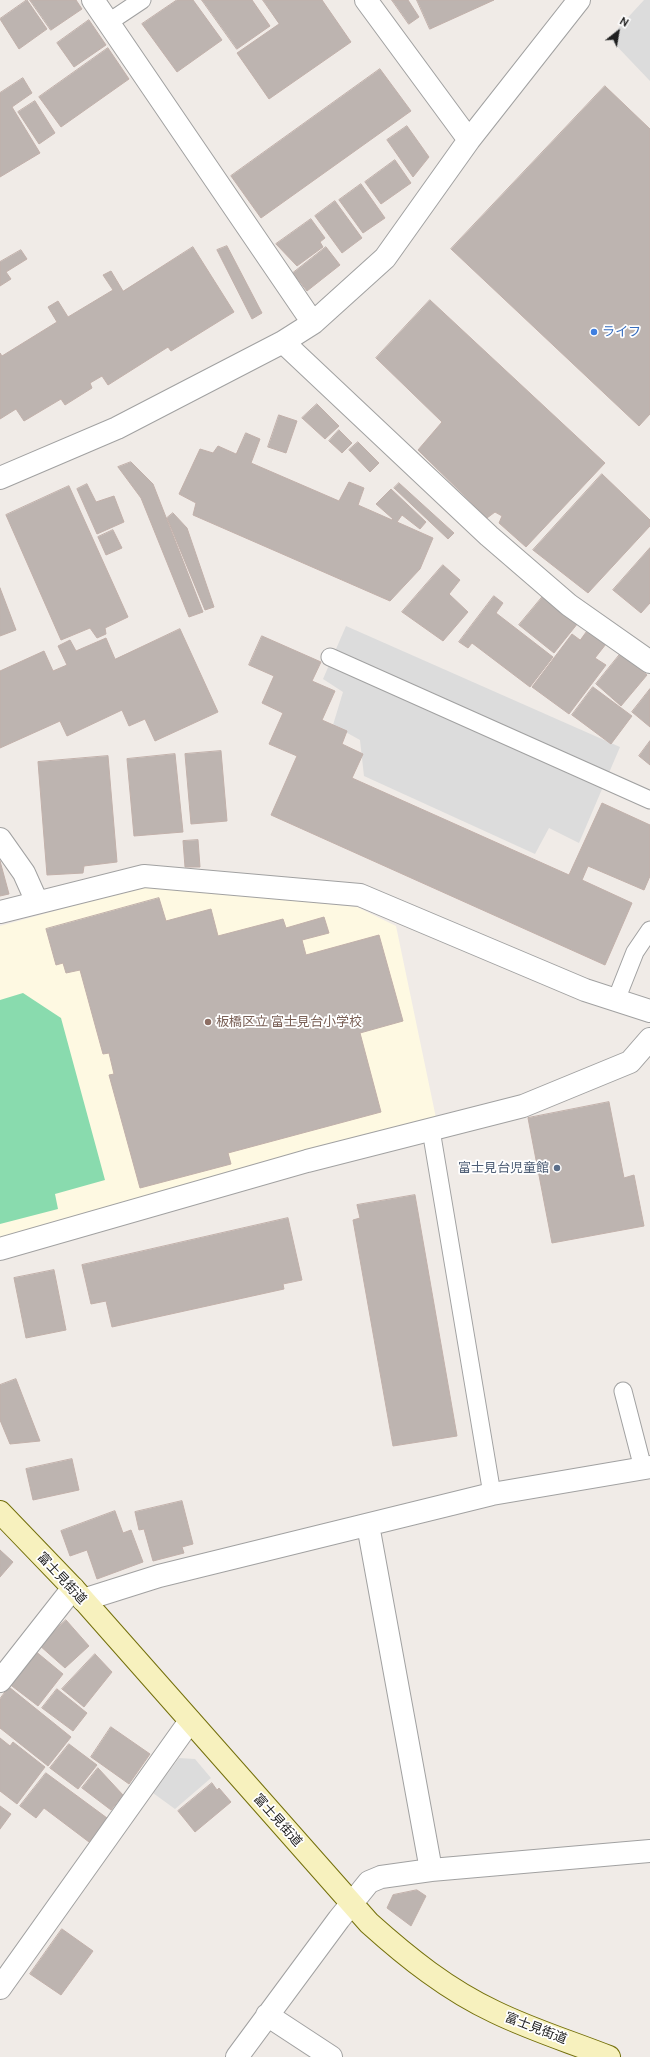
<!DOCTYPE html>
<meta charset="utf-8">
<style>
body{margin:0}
#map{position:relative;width:650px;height:2057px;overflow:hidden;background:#f0ebe7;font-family:Ubuntu,sans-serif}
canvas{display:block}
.north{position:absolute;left:598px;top:12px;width:40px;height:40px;-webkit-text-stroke:3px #fff;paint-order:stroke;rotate:31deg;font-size:11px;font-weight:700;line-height:16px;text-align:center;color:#202020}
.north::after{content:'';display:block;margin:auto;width:14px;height:18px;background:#202020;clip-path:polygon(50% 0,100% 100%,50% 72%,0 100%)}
</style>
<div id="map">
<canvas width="650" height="2057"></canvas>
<div class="north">N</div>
</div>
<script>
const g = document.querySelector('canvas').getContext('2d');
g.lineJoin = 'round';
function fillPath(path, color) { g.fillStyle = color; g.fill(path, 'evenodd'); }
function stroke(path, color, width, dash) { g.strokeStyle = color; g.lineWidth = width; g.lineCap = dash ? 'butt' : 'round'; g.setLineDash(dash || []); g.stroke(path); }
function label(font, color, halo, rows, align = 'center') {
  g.font = font + ' Ubuntu,"Noto Sans JP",sans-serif'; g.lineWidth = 3.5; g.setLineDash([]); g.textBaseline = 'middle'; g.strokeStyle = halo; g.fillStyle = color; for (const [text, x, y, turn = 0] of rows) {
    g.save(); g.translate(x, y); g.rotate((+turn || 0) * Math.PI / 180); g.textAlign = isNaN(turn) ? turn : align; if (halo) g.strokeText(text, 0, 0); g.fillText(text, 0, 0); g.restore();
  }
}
fillPath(new Path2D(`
 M145,886L357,907L396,926L436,1118L0,1238V926Z`), '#fef9e2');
fillPath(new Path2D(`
 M23,993L61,1018L105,1180L55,1194L58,1209L0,1224V1000Z`), '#89dbae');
fillPath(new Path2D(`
 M644,0H650V81L609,38Z
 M346,626L620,747L579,843L549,828L535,854L364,776L360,740L333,725L343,692L323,679Z
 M179,1758L195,1759L211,1778L175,1809L153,1793Z`), '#dcdcdc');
const building = new Path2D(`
 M27,0L47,29L19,49L0,19Z
 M30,0H76L82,9L51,30Z
 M177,0H193L222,40L177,72L142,24Z
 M202,0H252L270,26L237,49Z
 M263,0H322L351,42L269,99L237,53L279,24Z
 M392,0H408L419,17L409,24Z
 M417,0H494L430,29Z
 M89,20L106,45L74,67L57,43Z
 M108,48L129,79L61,127L39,97Z
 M380,69L411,111L261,218L231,176Z
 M23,78L32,93L12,107L40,153L0,177V93Z
 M605,86L650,129V414L639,426L451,249Z
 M35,101L55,133L39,144L18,112Z
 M407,126L429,157L413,177L387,140Z
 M395,160L411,183L381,204L365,182Z
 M361,184L385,218L363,233L339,200Z
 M335,201L362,238L342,253L315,216Z
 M311,219L325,238L320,242L323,247L297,266L276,244Z
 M227,246L262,313L252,319L217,250Z
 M193,247L234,312L171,351L168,347L108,385L102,376L90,383L92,388L65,405L61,399L24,421L16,409L0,419V353L2,356L57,322L48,307L58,301L68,317L113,290L103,275L111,271L123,291Z
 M326,247L340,265L307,291L293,273Z
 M21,250L27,259L6,272L11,279L0,286V262Z
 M430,300L605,463L526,547L499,523L502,516L495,512L487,518L418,450L442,422L376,358Z
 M317,404L339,426L325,439L302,418Z
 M279,415L297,421L286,453L268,447Z
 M339,430L352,443L342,453L329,441Z
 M246,433L260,439L251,463L339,501L349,482L364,488L358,505L392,520L393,519L376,504L391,489L426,522L420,529L402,515L397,522L433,538L420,569L390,601L193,515L196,503L179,494L200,449L213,453L218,446L236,454Z
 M358,442L379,463L370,472L349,450Z
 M131,462L153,484L203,612L189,617L141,498L118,467Z
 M602,474L650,520V526L588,593L533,550Z
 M399,483L454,533L448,539L394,488Z
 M87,484L96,502L114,496L124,522L97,534L77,489Z
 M69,486L128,617L105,628L106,634L97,638L90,628L61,640L6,515Z
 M173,513L187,528L214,607L205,610L167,518Z
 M113,530L122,548L106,555L98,537Z
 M650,548V603L641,613L613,590Z
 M443,565L460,580L449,594L468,612L443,641L402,612Z
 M0,588L16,630L0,636Z
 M544,595L578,623L554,653L519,625Z
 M494,596L503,603L496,613L553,657L530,687L472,643L468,648L459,642Z
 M180,629L218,712L155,741L145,719L129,726L122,710L67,736L60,721L0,748V671L44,651L53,671L67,665L58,646L70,640L76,651L106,638L115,659Z
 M588,630L606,644L595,658L606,665L569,714L532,687L572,634L580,640Z
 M262,636L321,662L312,681L335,691L322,720L347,731L342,744L363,754L352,778L569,875L602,803L650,825V876L644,890L588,866L582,880L632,903L605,965L271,815L297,756L269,744L283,713L262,703L274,676L249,665Z
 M621,653L647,675L621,706L596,684Z
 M593,687L632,716L611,744L572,715Z
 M650,689V727L632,712Z
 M650,741V765L639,756Z
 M221,751L227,821L191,824L185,754Z
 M175,754L183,832L134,836L127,759Z
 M108,756L117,862L84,866L83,873L47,875L38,762Z
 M198,840L200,867H185L183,841Z
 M0,861L9,894L0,896Z
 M159,898L166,921L211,909L218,936L283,919L286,928L324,917L329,933L302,940L306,955L379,935L403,1021L360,1033L381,1112L228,1153L231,1164L140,1188L109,1075L114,1074L109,1053L103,1054L80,970L66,973L63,963L56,965L46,929Z
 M609,1102L624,1178L634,1175L644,1226L552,1243L528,1118Z
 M415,1195L457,1436L393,1446L353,1220L360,1218L357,1205Z
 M288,1218L302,1280L283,1284L284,1289L112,1327L106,1301L91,1304L82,1265Z
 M54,1270L66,1330L26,1338L14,1278Z
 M16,1379L40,1441L10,1444L0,1420V1385Z
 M72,1459L79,1490L33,1500L26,1469Z
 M182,1501L193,1544L182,1547L184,1553L153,1561L144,1529L139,1530L135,1512Z
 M115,1511L123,1533L131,1530L143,1562L97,1579L87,1550L70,1556L61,1531Z
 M0,1550L13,1562L0,1577Z
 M66,1620L89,1646L65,1668L39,1645Z
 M34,1650L63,1674L38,1706L8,1683Z
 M95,1654L112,1672L84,1707L62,1689Z
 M9,1687L71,1737L48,1766L0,1728V1699Z
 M57,1689L87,1713L73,1731L42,1708Z
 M111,1727L150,1754L129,1784L91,1757Z
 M0,1738L10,1746L13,1742L45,1767L17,1804L0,1791Z
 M69,1744L97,1765L78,1789L50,1768Z
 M98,1768L123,1795L111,1810L82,1788Z
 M46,1773L107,1818L89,1842L44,1808L36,1818L20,1806Z
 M212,1783L217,1790L219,1788L231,1802L195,1832L178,1811Z
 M0,1806L11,1814L0,1829Z
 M417,1890L426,1896L411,1926L387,1908L393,1895Z
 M62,1929L93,1951L61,1995L30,1974Z`);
fillPath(building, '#bdb4b0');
stroke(building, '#c1b0aa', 1);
const lane = new Path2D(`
 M109,22L142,0
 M330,657L650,800
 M616,1000L635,952L650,930
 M431,1130L492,1494
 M623,1391L643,1468`);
const street = new Path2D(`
 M93,0L313,323
 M366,0L469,140
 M283,342L489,536L569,605L650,662
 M0,478L117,428L283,342L313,323L385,258L469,140L579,0
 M0,839L24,873L37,902
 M0,912L144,876L360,895L585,990L650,1011
 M0,1249L307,1161L523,1106L630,1062L650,1039
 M368,1525L431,1870
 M83,1600L159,1576L492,1494L650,1467
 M0,1681L73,1588
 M0,1988L190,1721
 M267,2015L331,2057
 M237,2057L339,1919L369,1882L381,1877L431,1870L650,1851`);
const secondary = new Path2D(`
 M0,1512L73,1588L369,1923C408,1958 448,1990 495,2012C532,2030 571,2042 609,2057`);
stroke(lane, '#a1a1a1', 19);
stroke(street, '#a1a1a1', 24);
stroke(secondary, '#736f0a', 24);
stroke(lane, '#fff', 17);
stroke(street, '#fff', 22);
stroke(secondary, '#f7f1be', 22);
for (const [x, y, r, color] of [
 [594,332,4,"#3f7fe0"],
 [208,1022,4,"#8d6e63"],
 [557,1168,4,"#5c6f8a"]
]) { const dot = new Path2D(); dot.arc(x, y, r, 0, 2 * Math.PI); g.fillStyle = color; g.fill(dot); stroke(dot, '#fff', 1.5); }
label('13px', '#366cbe', '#fff', [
 ["ライフ",602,332]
], 'left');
label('13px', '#785e54', '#fff', [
 ["板橋区立 富士見台小学校",216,1022]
], 'left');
label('13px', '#4e5e75', '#fff', [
 ["富士見台児童館",549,1168]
], 'right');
label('13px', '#202020', '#fff', [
 ["富士見街道",62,1578,47],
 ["富士見街道",278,1820,48],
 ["富士見街道",536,2028,21]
]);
</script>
